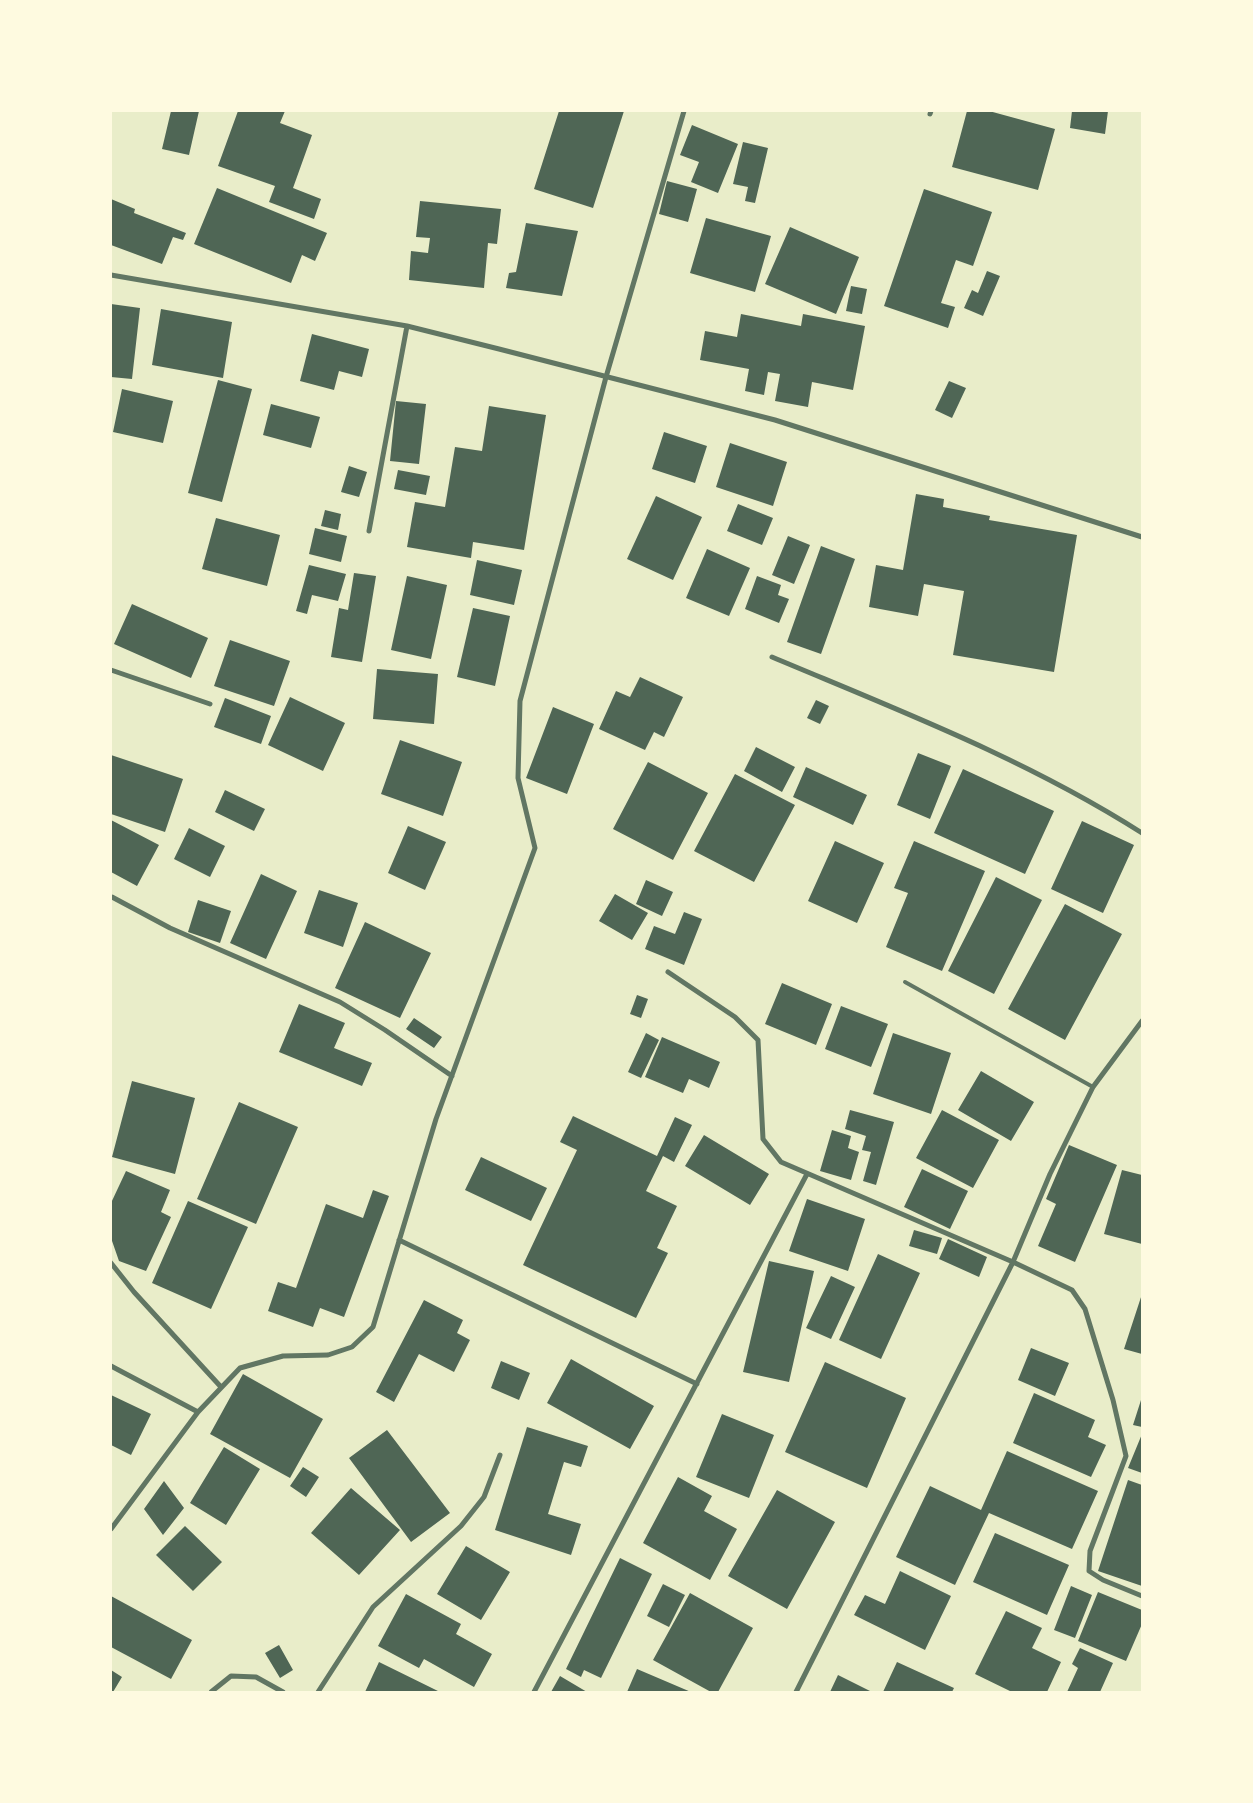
<!DOCTYPE html>
<style>
body{margin:0}
#map{position:relative;width:1253px;height:1803px;overflow:hidden;background:#e9edc9;font-family:Karla,sans-serif}
canvas{display:block}
.frame{position:absolute;inset:0;border:112px solid #fefae0;pointer-events:none}
</style>
<div id="map">
<canvas width="1253" height="1803"></canvas>
<div class="frame"></div>
</div>
<script>
const g = document.querySelector('canvas').getContext('2d');
g.lineJoin = 'round';
function fillPath(path, color) { g.fillStyle = color; g.fill(path, 'evenodd'); }
function stroke(path, color, width, dash) { g.strokeStyle = color; g.lineWidth = width; g.lineCap = dash ? 'butt' : 'round'; g.setLineDash(dash || []); g.stroke(path); }
fillPath(new Path2D(`
 M171,111H199L189,155L162,149Z
 M238,111H285L280,123L312,135L293,188L321,199L314,219L269,202L275,186L218,166Z
 M559,111H624L593,208L534,189Z
 M967,111H989L1055,129L1038,190L952,167Z
 M1072,111H1108L1105,134L1070,128Z
 M692,125L738,144L718,193L691,182L699,162L680,155Z
 M743,142L768,148L755,203L745,201L748,187L733,184Z
 M667,181L697,189L688,222L659,214Z
 M217,188L327,233L315,261L302,255L291,283L194,244Z
 M924,189L992,212L973,266L956,260L941,303L955,307L948,328L884,306Z
 M111,199L135,209L134,213L186,233L183,240L173,237L162,264L111,245Z
 M420,201L501,209L497,244L488,243L484,288L409,280L411,251L428,253L430,238L416,237Z
 M706,218L771,236L755,292L690,273Z
 M526,223L578,231L562,296L506,288L509,273L516,272Z
 M790,227L859,257L836,314L765,284Z
 M987,271L1000,276L983,316L964,308L972,290L978,293Z
 M851,286L867,289L862,314L846,311Z
 M111,304L140,308L132,379L111,377Z
 M161,309L232,322L223,378L152,365Z
 M741,314L801,326L803,314L865,326L853,390L812,382L808,407L775,401L780,374L768,372L764,395L745,391L749,369L700,360L705,331L737,337Z
 M312,334L369,349L362,377L339,371L334,390L300,381Z
 M218,380L252,389L222,502L188,493Z
 M949,381L966,388L952,418L935,410Z
 M122,389L173,401L163,443L113,432Z
 M396,401L426,404L419,464L390,461Z
 M271,404L320,417L311,448L263,435Z
 M489,406L546,415L524,550L473,542L471,558L407,547L415,502L445,507L455,447L482,451Z
 M664,432L707,446L695,483L652,469Z
 M730,443L787,462L773,506L716,487Z
 M349,466L367,472L359,497L341,492Z
 M398,470L430,476L426,495L394,489Z
 M916,494L944,499L943,507L990,516L989,520L1077,535L1054,672L953,655L964,591L924,584L918,616L869,607L876,565L903,570Z
 M656,496L702,517L673,580L627,559Z
 M738,504L773,518L762,545L727,531Z
 M325,510L341,514L338,530L321,526Z
 M216,518L280,535L267,586L202,569Z
 M315,528L347,536L341,562L309,554Z
 M788,536L810,545L794,584L772,575Z
 M821,546L855,559L821,654L787,642Z
 M707,549L750,568L729,616L686,598Z
 M477,560L522,570L514,605L470,595Z
 M309,565L346,574L338,601L312,595L307,614L296,611Z
 M354,573L376,576L362,662L331,657L339,608L348,610Z
 M407,576L447,585L431,659L391,650Z
 M757,576L781,585L778,595L789,599L779,623L745,609Z
 M132,604L208,638L191,678L114,644Z
 M473,608L510,616L495,686L457,677Z
 M230,640L290,661L274,706L214,686Z
 M377,669L438,674L434,724L373,719Z
 M640,677L683,697L664,737L654,732L645,750L599,729L616,691L630,697Z
 M290,697L345,723L323,771L268,745Z
 M225,698L271,716L261,744L214,727Z
 M816,700L829,706L820,724L807,718Z
 M553,707L594,724L567,794L526,778Z
 M400,740L462,762L443,816L381,794Z
 M756,747L795,767L782,792L744,771Z
 M918,753L951,766L930,819L897,805Z
 M111,755L183,779L165,832L111,814Z
 M648,762L708,793L673,860L613,829Z
 M806,767L867,795L853,825L793,797Z
 M963,769L1054,811L1025,874L934,833Z
 M735,774L795,805L754,882L694,851Z
 M225,790L265,809L254,831L215,812Z
 M111,820L159,845L137,886L111,872Z
 M1082,821L1134,845L1103,913L1051,889Z
 M408,826L446,842L425,890L388,873Z
 M189,828L225,846L210,877L174,859Z
 M835,841L884,863L857,923L808,901Z
 M914,841L985,871L942,971L886,947L908,893L894,888Z
 M261,874L297,891L266,959L230,943Z
 M996,877L1042,900L994,994L948,971Z
 M646,880L673,892L662,916L636,904Z
 M319,890L358,903L343,947L304,933Z
 M615,894L648,913L632,940L599,921Z
 M198,900L231,911L220,943L188,932Z
 M1065,904L1122,934L1065,1040L1008,1009Z
 M684,912L702,919L684,965L645,949L654,926L675,934Z
 M365,922L431,953L400,1018L335,988Z
 M782,983L832,1004L816,1045L765,1024Z
 M637,995L648,999L641,1018L630,1014Z
 M299,1004L345,1023L334,1048L372,1063L362,1086L279,1052Z
 M841,1006L888,1024L871,1067L825,1049Z
 M414,1018L442,1037L434,1048L406,1029Z
 M646,1033L659,1040L641,1078L628,1072Z
 M893,1033L951,1053L931,1114L873,1094Z
 M662,1037L720,1062L709,1088L689,1079L683,1093L645,1077Z
 M981,1071L1034,1102L1011,1141L958,1110Z
 M132,1081L195,1098L175,1174L112,1157Z
 M239,1102L298,1127L256,1224L197,1199Z
 M850,1110L894,1122L876,1185L863,1181L871,1152L862,1150L866,1136L845,1129Z
 M942,1110L999,1140L973,1188L916,1158Z
 M573,1116L657,1156L675,1117L692,1125L674,1162L663,1156L646,1191L677,1206L657,1248L668,1253L636,1318L523,1265L577,1150L560,1142Z
 M832,1130L851,1136L848,1148L859,1152L851,1180L820,1171Z
 M704,1135L769,1174L750,1205L685,1166Z
 M1069,1145L1117,1165L1075,1262L1038,1246L1056,1204L1046,1199Z
 M481,1157L547,1188L531,1221L465,1190Z
 M922,1169L968,1191L950,1229L904,1207Z
 M1122,1170L1142,1175V1244L1104,1234Z
 M126,1171L170,1190L161,1212L171,1217L146,1271L119,1261L111,1238V1203Z
 M373,1190L389,1196L344,1317L320,1308L313,1327L268,1311L278,1282L296,1288L326,1204L363,1218Z
 M807,1199L865,1219L848,1271L789,1251Z
 M188,1201L248,1227L211,1309L152,1283Z
 M914,1230L942,1238L937,1254L909,1246Z
 M948,1239L987,1257L979,1277L939,1259Z
 M878,1254L920,1273L881,1359L839,1340Z
 M769,1261L814,1271L789,1382L743,1372Z
 M831,1276L855,1287L831,1339L806,1328Z
 M1142,1294V1354L1124,1349Z
 M424,1300L463,1320L457,1333L470,1340L454,1372L419,1354L394,1402L376,1392Z
 M1031,1348L1069,1363L1055,1396L1018,1380Z
 M571,1359L654,1406L630,1449L547,1403Z
 M501,1361L530,1373L519,1400L491,1388Z
 M825,1362L906,1398L867,1488L785,1452Z
 M243,1374L323,1419L290,1478L210,1434Z
 M1034,1393L1095,1420L1088,1437L1106,1445L1091,1477L1013,1443Z
 M111,1395L151,1414L131,1455L111,1445Z
 M1141,1400H1142V1427L1133,1425Z
 M722,1414L774,1435L749,1498L696,1477Z
 M527,1427L588,1446L581,1467L564,1462L548,1514L581,1524L571,1555L495,1530Z
 M387,1430L450,1513L411,1542L349,1458Z
 M1142,1434V1473L1128,1468Z
 M224,1447L260,1469L226,1525L190,1503Z
 M1007,1451L1098,1491L1072,1549L989,1513L955,1585L896,1557L930,1486L981,1510Z
 M303,1467L319,1477L306,1497L290,1486Z
 M678,1477L712,1496L704,1511L737,1529L710,1580L643,1543Z
 M1128,1480L1142,1485V1586L1098,1571Z
 M164,1481L184,1508L163,1535L144,1509Z
 M351,1488L400,1530L359,1575L311,1533Z
 M777,1490L835,1522L787,1609L728,1576Z
 M185,1526L222,1562L193,1591L156,1555Z
 M995,1533L1069,1565L1047,1615L973,1582Z
 M466,1546L510,1572L481,1620L437,1594Z
 M620,1558L652,1574L601,1678L584,1670L581,1677L566,1669Z
 M900,1571L951,1596L925,1650L854,1615L865,1595L885,1604Z
 M663,1584L685,1595L669,1627L647,1616Z
 M1071,1586L1092,1595L1075,1638L1054,1630Z
 M1098,1592L1142,1610V1624L1126,1661L1078,1641Z
 M690,1593L753,1628L718,1692H711L653,1660Z
 M406,1594L461,1624L456,1634L492,1654L474,1687L424,1659L419,1668L378,1646Z
 M111,1596L192,1640L171,1679L111,1647Z
 M1006,1611L1042,1628L1032,1648L1061,1662L1047,1692H1012L975,1674Z
 M279,1645L293,1670L280,1678L265,1653Z
 M1080,1648L1113,1663L1100,1692H1067L1078,1668L1072,1664Z
 M379,1662L440,1692H365Z
 M897,1662L954,1688L952,1692H883Z
 M637,1669L691,1692H627Z
 M111,1670L122,1677L113,1692H111Z
 M838,1675L872,1692H830Z
 M560,1676L587,1692H551Z`), '#4f6655');
stroke(new Path2D(`
 M905,982L1093,1087`), '#617663', 4);
stroke(new Path2D(`
 M930,114L931,111
 M111,275L407,326L499,349L775,420L1142,537
 M369,531L407,326
 M772,657C898,710 1026,759 1142,833
 M111,670L210,704
 M112,897L170,928L340,1002L385,1030L452,1076
 M668,972L735,1017L758,1040L763,1139L781,1162L1013,1262L1072,1290L1085,1309L1113,1400L1126,1456L1090,1551L1089,1571L1103,1580L1142,1596
 M399,1240L697,1384
 M111,1263L134,1292L221,1387
 M111,1366L198,1412
 M111,1529L198,1412L240,1368L283,1356L328,1355L352,1347L373,1327L436,1119L535,848L518,778L520,701L606,377L684,111
 M211,1692L231,1676L256,1677L283,1692
 M318,1692L373,1607L461,1526L484,1497L500,1455
 M534,1692L807,1174
 M796,1692L1013,1262L1050,1174L1093,1087L1142,1021`), '#617663', 5);
</script>
